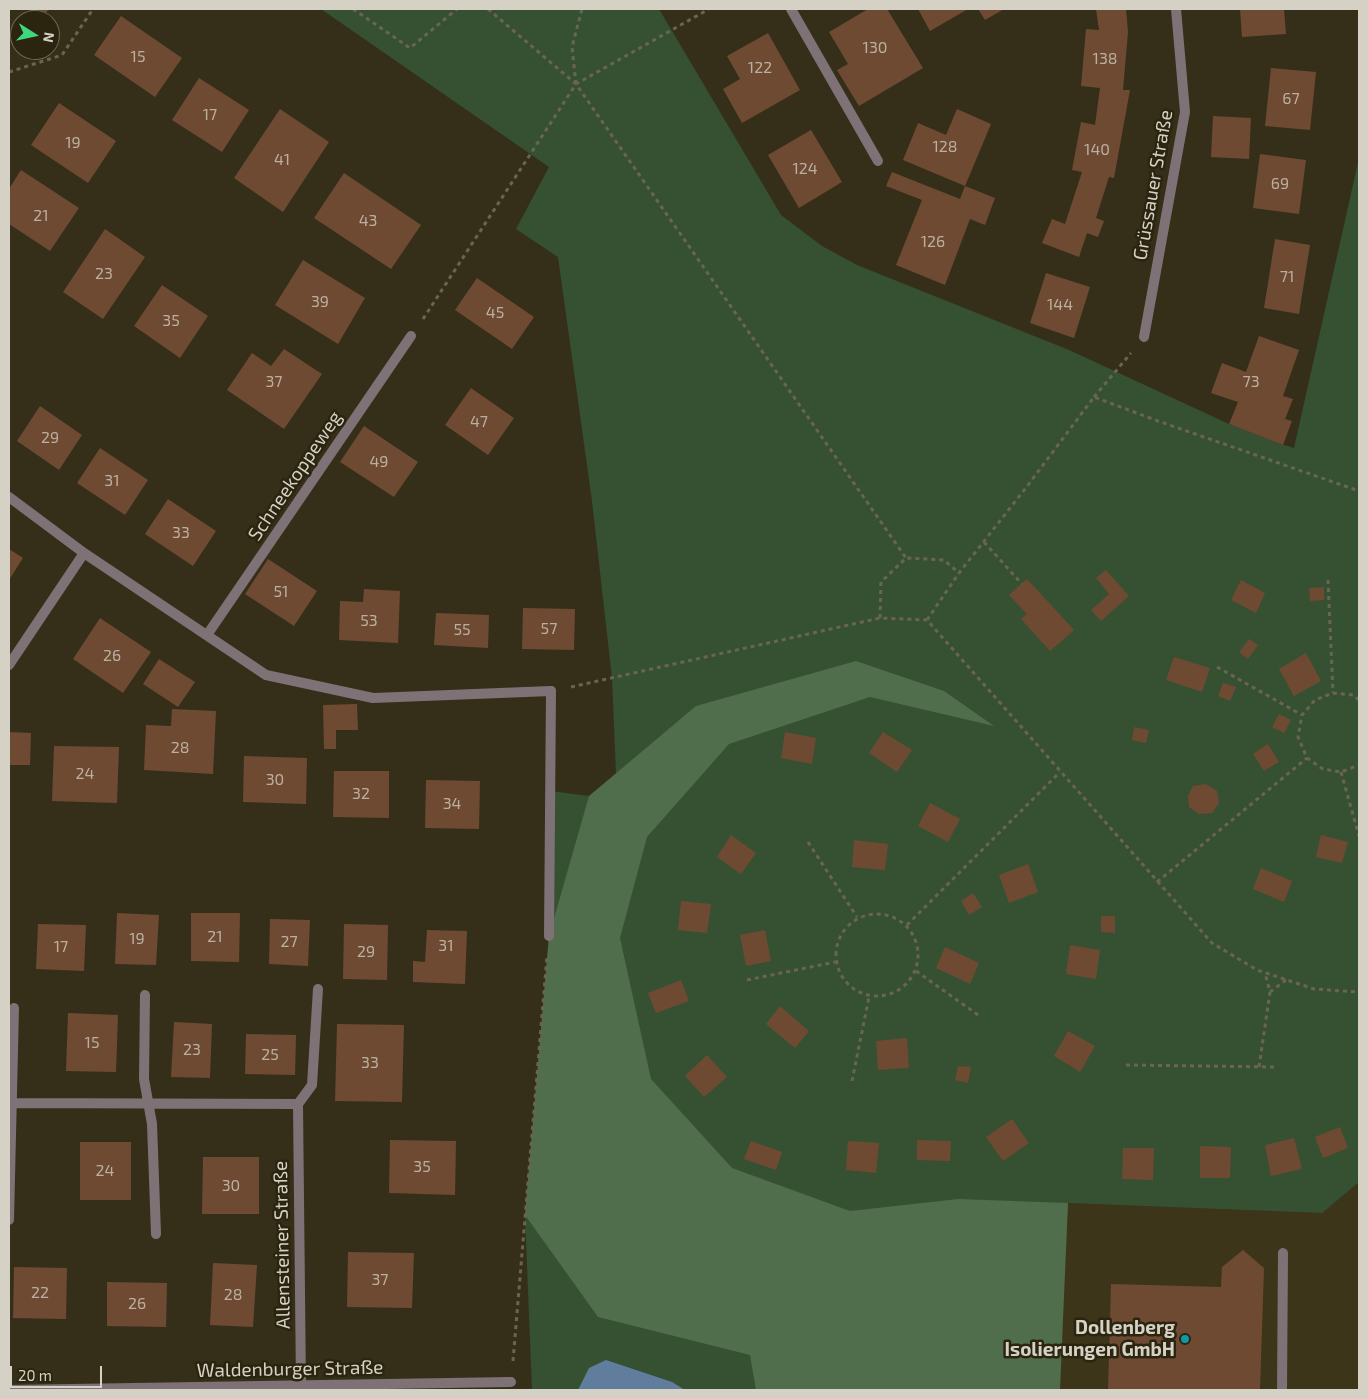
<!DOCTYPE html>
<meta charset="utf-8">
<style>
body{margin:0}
#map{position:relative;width:1368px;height:1399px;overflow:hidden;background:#352f1a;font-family:"Exo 2",sans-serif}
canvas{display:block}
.frame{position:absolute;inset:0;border:10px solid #d5d2c5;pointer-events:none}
.north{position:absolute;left:10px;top:10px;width:50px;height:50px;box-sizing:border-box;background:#2b2510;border:1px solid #6f6a58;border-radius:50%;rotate:100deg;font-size:14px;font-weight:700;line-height:20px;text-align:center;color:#d5d2c5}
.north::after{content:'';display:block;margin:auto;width:18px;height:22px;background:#3fd77d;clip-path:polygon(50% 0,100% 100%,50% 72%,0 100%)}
.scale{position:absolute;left:10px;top:1366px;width:92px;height:22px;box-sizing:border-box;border:2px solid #d5d2c5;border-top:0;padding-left:6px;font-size:15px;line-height:18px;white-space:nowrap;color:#d5d2c5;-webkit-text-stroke:4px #2b2510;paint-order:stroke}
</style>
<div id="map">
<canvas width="1368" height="1399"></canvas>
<div class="frame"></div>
<div class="north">N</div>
<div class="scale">20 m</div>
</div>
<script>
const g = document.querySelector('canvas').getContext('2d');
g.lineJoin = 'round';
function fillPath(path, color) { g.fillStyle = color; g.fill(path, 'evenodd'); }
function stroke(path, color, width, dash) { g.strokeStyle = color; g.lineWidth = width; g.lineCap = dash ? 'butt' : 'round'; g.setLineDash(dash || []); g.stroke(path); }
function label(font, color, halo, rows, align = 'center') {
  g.font = font + ' "Exo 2",sans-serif'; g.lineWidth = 5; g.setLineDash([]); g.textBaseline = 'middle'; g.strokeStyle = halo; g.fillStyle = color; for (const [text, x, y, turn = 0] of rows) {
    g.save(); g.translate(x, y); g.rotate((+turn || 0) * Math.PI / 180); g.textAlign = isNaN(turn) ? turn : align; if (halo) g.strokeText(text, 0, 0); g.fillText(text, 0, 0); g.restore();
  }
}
fillPath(new Path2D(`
 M1359,1182V1390H1059L1068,1203L1321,1213Z`), '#3d3519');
fillPath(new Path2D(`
 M321,9H659L781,215L822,246L857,265L1069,350L1229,424L1281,444L1294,448L1359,158V1182L1322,1213L1068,1203L1059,1390H532L525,1215L549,936L550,791L589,796L616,774L612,678L592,501L558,257L516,229L549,167Z`), '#365132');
fillPath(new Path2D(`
 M856,661L944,691L994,726L870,697L729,744L647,837L620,938L651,1079L732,1168L850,1211L958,1199L1068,1203L1060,1390H756L750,1355L598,1317L525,1215L549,936L589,796L696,706Z`), '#506d4c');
fillPath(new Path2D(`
 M606,1360L672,1382L685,1390H578L589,1368Z`), '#607d9e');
fillPath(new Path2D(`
 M28,9H49L41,19Z
 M868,9H887L923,68L859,106L837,70L848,64L829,32Z
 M918,9H968L930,31Z
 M978,9H1004L985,20Z
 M1096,9H1126L1128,32L1123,90H1130L1114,178L1109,177L1096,218L1104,221L1098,237L1087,233L1079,257L1042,243L1052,219L1065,224L1082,172L1072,170L1081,122L1095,125L1100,88L1081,86L1086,29L1099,30Z
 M1240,9H1284L1286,34L1242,37Z
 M121,16L182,58L155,97L94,55Z
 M768,33L800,90L742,123L723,89L740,79L727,56Z
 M1271,68L1316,72L1310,130L1265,126Z
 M199,78L249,110L222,152L172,120Z
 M59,103L116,141L88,183L31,145Z
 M280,109L329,142L283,212L234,178Z
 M957,109L991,124L965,186L903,160L918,123L946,135Z
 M1213,116L1251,118L1249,159L1211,157Z
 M811,130L842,182L799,208L768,155Z
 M1260,154L1306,160L1299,214L1253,208Z
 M21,170L79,208L50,251L9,224V189Z
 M892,172L960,199L965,186L995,198L985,225L970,219L945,285L896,265L922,200L886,186Z
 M344,173L421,225L391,269L314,218Z
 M105,229L145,257L103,319L63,292Z
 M1275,239L1310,245L1299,314L1264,308Z
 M303,260L365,298L338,344L275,305Z
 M1046,273L1090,287L1074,338L1030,323Z
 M477,278L534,317L512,349L455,310Z
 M162,285L208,316L180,358L134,326Z
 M1259,336L1299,350L1283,396L1293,399L1285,419L1292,421L1283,445L1229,424L1238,402L1211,393L1222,363L1246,372Z
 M284,349L322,374L284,429L227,390L252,353L271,366Z
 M471,388L514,418L488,455L445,425Z
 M40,406L82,435L59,470L17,441Z
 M364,426L418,462L394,497L340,462Z
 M100,448L148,480L125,515L77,483Z
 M168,499L216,531L193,566L145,534Z
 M9,549L23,558L9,580Z
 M268,559L317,591L294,626L245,594Z
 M1106,570L1129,596L1101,621L1091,610L1109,594L1096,578Z
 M1027,579L1074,630L1050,651L1021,619L1027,614L1009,595Z
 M1241,580L1265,593L1256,613L1231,600Z
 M1324,587V600L1310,601L1309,588Z
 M364,589L400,591L398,643L339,640L340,601L363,602Z
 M523,608L575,609L574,650L522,649Z
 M436,613L489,615L488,648L434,645Z
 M100,618L151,652L123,693L73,659Z
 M1249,639L1258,645L1248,659L1239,652Z
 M1306,653L1321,681L1294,696L1279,669Z
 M1174,657L1210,668L1202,692L1166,680Z
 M159,659L195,682L178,707L143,684Z
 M1223,683L1236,687L1230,701L1218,696Z
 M357,704L358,730H336V749H324L323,705Z
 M172,709L216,711L213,774L144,770L146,725L171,726Z
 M1279,714L1291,720L1284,733L1272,727Z
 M1134,727L1149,730L1146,743L1132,740Z
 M9,732L31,733L30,765H9Z
 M785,732L816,738L812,764L781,758Z
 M883,732L912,750L897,772L869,753Z
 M1268,744L1279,762L1264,771L1253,754Z
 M54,746L119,747L117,803L52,801Z
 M244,756L307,758L306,804L243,802Z
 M334,771H389V818L333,817Z
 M426,780L480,781L479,829L425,828Z
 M1206,784L1217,791L1219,803L1212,813L1199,814L1189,807L1188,796L1193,786Z
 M930,803L960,819L948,842L918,826Z
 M731,835L756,853L741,874L717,857Z
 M1321,835L1348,842L1342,863L1316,857Z
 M854,840L888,844L885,870L852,867Z
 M1028,864L1038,892L1009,903L999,875Z
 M1261,868L1292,881L1284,902L1253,889Z
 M973,893L982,907L969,915L961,901Z
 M681,901L711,904L707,933L678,930Z
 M117,913L159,915L156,965L115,964Z
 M191,913H240L239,962L191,961Z
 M1101,916H1115V933L1101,932Z
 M270,919L310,920L308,966L269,964Z
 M38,924L86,925L84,971L36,969Z
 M344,924L388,925L387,980L343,979Z
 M427,930L467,931L465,984L413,982V961L425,962Z
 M765,930L771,961L746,966L740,935Z
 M1070,945L1100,950L1096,979L1066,974Z
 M945,947L979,963L970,984L936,968Z
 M681,980L689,1001L656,1013L648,993Z
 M780,1006L809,1031L795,1048L766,1024Z
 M68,1013L118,1015L116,1072L66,1071Z
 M174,1022L212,1024L210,1078L171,1077Z
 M337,1024L404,1025L402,1102L335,1101Z
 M1068,1031L1095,1046L1080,1072L1054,1056Z
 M246,1034L296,1035L295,1075L245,1074Z
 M907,1038L909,1068L878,1070L876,1041Z
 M707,1055L727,1077L704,1097L685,1076Z
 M958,1066L971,1067L968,1083L955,1080Z
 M1012,1119L1029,1143L1003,1161L986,1137Z
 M1340,1127L1348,1148L1323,1158L1315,1137Z
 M1294,1138L1302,1169L1271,1176L1265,1145Z
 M390,1140L456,1141L455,1195L389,1193Z
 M917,1140L951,1141L950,1161L917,1160Z
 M751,1141L782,1152L776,1170L744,1159Z
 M848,1141L879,1143L876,1173L846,1170Z
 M80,1142H131V1200H80Z
 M1200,1146L1231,1147L1230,1178H1200Z
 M1123,1148H1154L1153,1180L1122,1179Z
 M203,1157H259V1214H202Z
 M1243,1250L1264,1268L1260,1390H1108L1111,1284L1221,1287L1222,1267Z
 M348,1252L414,1253L412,1308L347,1307Z
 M213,1263L257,1265L253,1327L210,1325Z
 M14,1267L67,1268L66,1319L13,1318Z
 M107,1282L167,1283L166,1327L107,1326Z`), '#6e4a32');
stroke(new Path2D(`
 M353,9L410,48L457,9
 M488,9L576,84L906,558
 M9,72L62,55L93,9
 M576,84L572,47L582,9
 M423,319L576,84L709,9
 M1094,397L1131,353
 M984,542L1022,584
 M1328,580L1333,693
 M880,618L881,582L906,558L944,560L959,573
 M927,620L959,573L1025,489L1094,397L1158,421L1359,491
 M1217,667L1302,715
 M571,687L880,618L927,620L1212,943L1257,970L1314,989L1359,992
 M1359,700L1353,695L1333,693L1315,700L1302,715L1298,737L1307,758L1323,769L1341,772L1359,765
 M1341,772L1359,836
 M808,842L857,917
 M1157,882L1307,758
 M836 955a41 41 0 1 1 82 0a41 41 0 1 1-82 0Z
 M907,925L1060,772
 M916,971L981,1017
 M747,980L835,962
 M1270,992L1286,980
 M1126,1065L1275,1067
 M1259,1067L1270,992L1265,973
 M852,1081L869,997
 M513,1361L547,956`), '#6a6553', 3, [4, 4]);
stroke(new Path2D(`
 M549,936L551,691
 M1282,1390L1283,1253`), '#7f7276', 10);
stroke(new Path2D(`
 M791,9L878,161
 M1144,337L1185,112L1176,9
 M9,497L84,553L266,675L373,698L551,691
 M207,635L411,336
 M9,665L84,553
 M145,995L144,1079L152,1124L156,1234
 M9,1103L298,1104
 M9,1220L14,1008
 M301,1387L298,1104L312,1085L318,989
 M9,1390L511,1382`), '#7f7276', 10);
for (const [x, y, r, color] of [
 [1185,1339,5,"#0f9aa8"]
]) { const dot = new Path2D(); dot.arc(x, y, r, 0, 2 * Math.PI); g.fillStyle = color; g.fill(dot); stroke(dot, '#2b2510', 2); }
label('16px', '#bbb0a0', null, [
 ["130",875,48],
 ["15",138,57],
 ["138",1105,59],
 ["122",760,68],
 ["67",1291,99],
 ["17",210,115],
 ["19",73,143],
 ["128",945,147],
 ["140",1097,150],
 ["41",282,160],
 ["124",805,169],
 ["69",1280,184],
 ["21",41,216],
 ["43",368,221],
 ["126",933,242],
 ["23",104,274],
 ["71",1287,277],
 ["39",320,302],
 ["144",1060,305],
 ["45",495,313],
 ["35",171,321],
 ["37",274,382],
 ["73",1251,382],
 ["47",479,422],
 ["29",50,438],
 ["49",379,462],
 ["31",112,481],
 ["33",181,533],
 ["51",281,592],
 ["53",369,621],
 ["57",549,629],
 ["55",462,630],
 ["26",112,656],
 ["28",180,748],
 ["24",85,774],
 ["30",275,780],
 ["32",361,794],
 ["34",452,804],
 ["21",215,937],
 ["19",137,939],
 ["27",289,942],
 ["31",446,946],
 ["17",61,947],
 ["29",366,952],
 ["15",92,1043],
 ["23",192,1050],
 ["25",270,1055],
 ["33",370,1063],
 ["35",422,1167],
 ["24",105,1171],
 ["30",231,1186],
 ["37",380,1280],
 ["22",40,1293],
 ["28",233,1295],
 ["26",137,1304]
]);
label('19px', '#d5d2c5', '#2b2510', [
 ["Grüssauer Straße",1153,185,-80],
 ["Schneekoppeweg",295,476,-56],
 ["Allensteiner Straße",282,1245,-91],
 ["Waldenburger Straße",290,1369,-1]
]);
label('bold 19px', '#d5d2c5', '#2b2510', [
 ["Dollenberg",1175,1328],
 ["Isolierungen GmbH",1175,1350]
], 'right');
</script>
